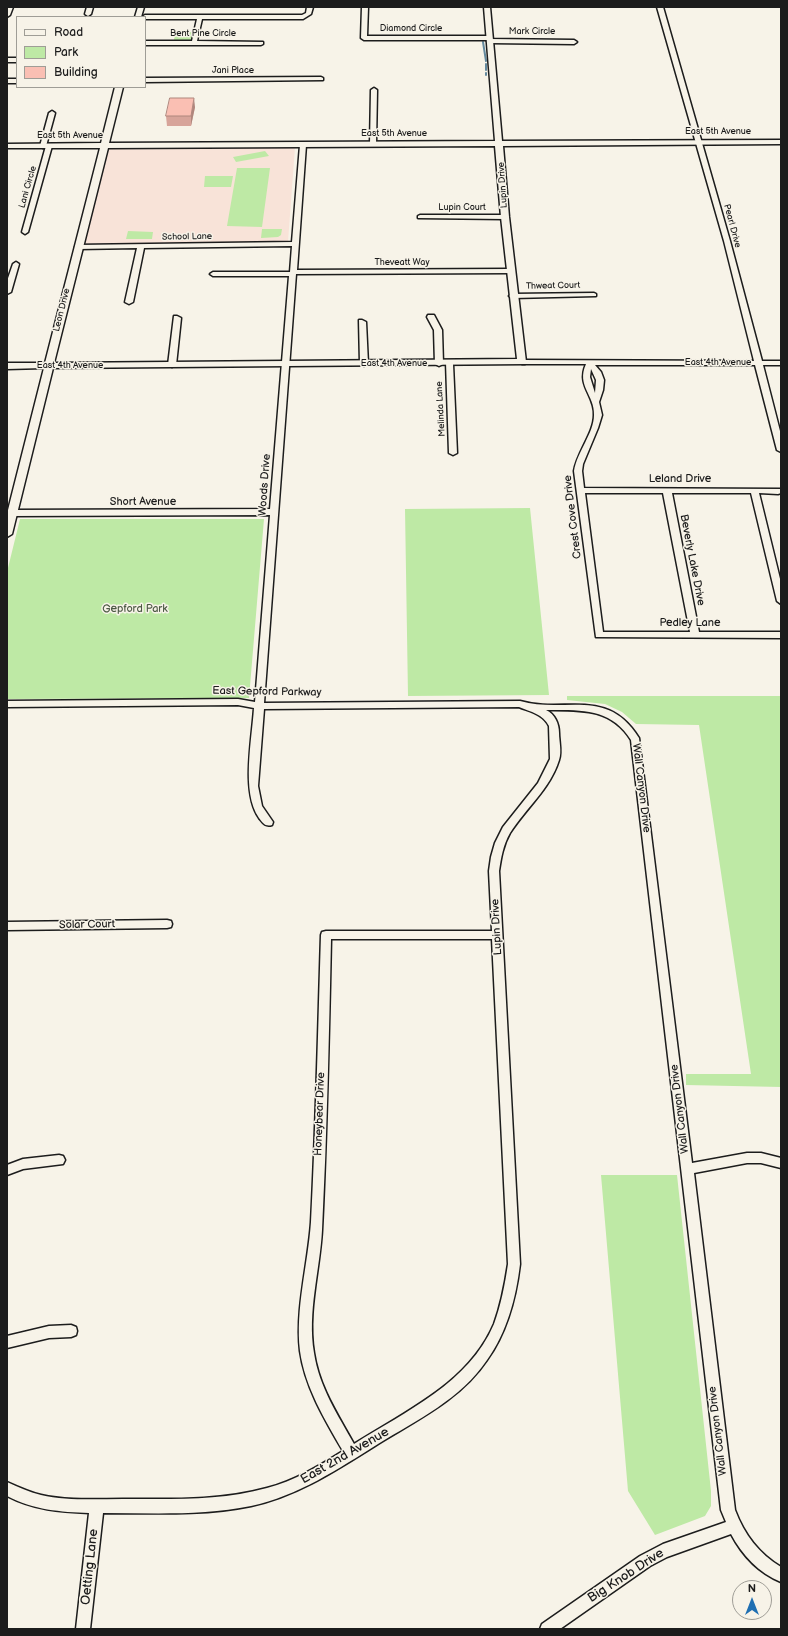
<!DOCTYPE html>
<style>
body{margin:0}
#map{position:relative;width:788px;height:1636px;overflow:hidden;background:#f7f3e8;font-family:"Balsamiq Sans",sans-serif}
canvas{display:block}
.frame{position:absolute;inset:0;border:8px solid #1c1c1c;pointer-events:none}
.legend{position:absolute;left:16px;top:16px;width:130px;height:72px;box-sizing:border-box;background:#f7f3e8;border:1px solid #9f9d96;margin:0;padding:5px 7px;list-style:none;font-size:12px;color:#1c1c1c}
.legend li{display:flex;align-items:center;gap:8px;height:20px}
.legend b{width:20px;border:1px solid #9f9d96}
.north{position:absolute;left:732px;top:1580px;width:40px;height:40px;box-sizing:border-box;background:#f7f3e8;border:1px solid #9f9d96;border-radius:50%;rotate:0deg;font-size:11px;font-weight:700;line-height:16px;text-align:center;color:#1c1c1c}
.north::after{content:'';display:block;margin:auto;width:14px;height:18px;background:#1f6fb2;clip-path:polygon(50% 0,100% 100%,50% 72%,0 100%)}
</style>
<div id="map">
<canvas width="788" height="1636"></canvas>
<div class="frame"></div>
<ul class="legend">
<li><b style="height:5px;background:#f7f3e8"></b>Road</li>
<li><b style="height:11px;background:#bee9a5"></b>Park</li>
<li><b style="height:11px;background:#fabfb3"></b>Building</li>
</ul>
<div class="north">N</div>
</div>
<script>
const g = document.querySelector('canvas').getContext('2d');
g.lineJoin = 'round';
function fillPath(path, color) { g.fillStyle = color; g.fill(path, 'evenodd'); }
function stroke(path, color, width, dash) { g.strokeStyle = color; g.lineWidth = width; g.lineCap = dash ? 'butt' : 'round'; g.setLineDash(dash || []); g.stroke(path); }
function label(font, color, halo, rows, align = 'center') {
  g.font = font + ' "Balsamiq Sans",sans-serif'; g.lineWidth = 3; g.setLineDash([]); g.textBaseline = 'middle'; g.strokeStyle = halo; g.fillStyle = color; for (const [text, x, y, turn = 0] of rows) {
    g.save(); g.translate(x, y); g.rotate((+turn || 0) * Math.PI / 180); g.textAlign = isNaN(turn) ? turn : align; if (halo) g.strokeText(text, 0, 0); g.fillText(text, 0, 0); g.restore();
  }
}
fillPath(new Path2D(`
 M295,147L288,242L84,244L109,148Z`), '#f8e3d8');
fillPath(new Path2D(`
 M175,32H193L192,40H174Z
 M265,151L269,156L236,162L233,157Z
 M237,168H270L262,227L227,226Z
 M205,176H233L231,187H204Z
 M262,229H282L281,235L278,237L261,238Z
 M128,231L153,232L152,239H126Z
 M530,508L549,695L408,696L405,509Z
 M20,519H264L249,698L7,699V572Z
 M567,696H781V1087L686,1085V1074H751L699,725L636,724L622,712L605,704L567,700Z
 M601,1175H677L711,1491V1506L705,1516L655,1535L628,1491Z`), '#bee9a5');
stroke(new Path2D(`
 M483,42L486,61
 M486,64V70
 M486,73V75`), '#63899e', 2);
const minor = new Path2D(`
 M7,7H13L10,15L7,17Z
 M87,7H93L91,14L88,16L85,14Z
 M307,7H313L311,14L303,19H202L197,41L263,42V44L261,45H145V41H192L197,19H145V17H142L145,15H302L306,13Z
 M362,7H368L367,36H489L492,38L490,39L574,40L577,42L574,44L490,43L487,41L489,40H364L361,38Z
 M657,7H663L730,241L762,361H781V365H763L781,435V452L777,450L755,365H595L601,372L604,380L603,390L599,402L602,415L598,428L583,464L582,471L584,488L781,489V493L778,494L759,493L781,583V604L777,601L751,493H672L699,632H781V638L596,637L574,471C577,452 594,433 594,415C595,395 576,386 586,364H522L518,362L522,360L754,361L724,241ZM591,369L596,380L595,393L590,377ZM585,493H663L690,632H603Z
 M7,58H17V62H7Z
 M321,77L323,78V80L145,82V78Z
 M7,79H17V83H7Z
 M374,88L377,90L376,144L373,146L370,144L371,90Z
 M52,111L55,113L46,146L49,144L52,146L28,232L25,234L22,232L46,146L43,148L40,146L49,113Z
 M303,143L306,145L297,270L511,269L514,271L511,273L296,274L264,703L520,701C565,714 607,686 639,738L692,1163L747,1153H761L781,1158V1168L761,1163H747L694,1173L735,1510C744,1534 759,1554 781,1567V1582C759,1573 742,1555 731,1534L667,1557L650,1566L560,1629H540L542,1624L640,1556L663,1544L726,1522L721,1510L631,740C611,708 581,710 546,710C555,714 559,724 559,733C559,741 562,752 559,760C550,789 526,808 510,833C503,845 501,858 499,871L520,1264C516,1298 507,1332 487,1360C461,1399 417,1420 378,1444C338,1469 298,1496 251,1506C203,1516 152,1513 103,1513L90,1629H76L89,1513C60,1512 34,1510 7,1496V1482C18,1487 29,1492 41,1495C67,1501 96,1499 123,1499C171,1499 220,1501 267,1488C294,1481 319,1466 343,1451C325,1420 305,1387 300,1351C295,1309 308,1265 311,1222C316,1126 318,1031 321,935L322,932L326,931H492L489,871L491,857L495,843L503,827L538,783L550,759L549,726C543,714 531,712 519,707L264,709L258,786L262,806L273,822L272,825C265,827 263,823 259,818C241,792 252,740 254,708L238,705L7,707V701L238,699L255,702L270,515L12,516L8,513L12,510L270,509L289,276H213L210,274L213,272H290L292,246L144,248L133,302L129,304L125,302L137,248L78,249L75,247L78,245L292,242L300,145ZM331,939H492L508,1264C505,1284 501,1305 494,1324C469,1383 406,1411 354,1444C338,1415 319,1387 314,1353C307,1312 320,1270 322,1230C327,1133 329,1036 331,939Z
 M420,215H505L508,217L505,219L418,218V216Z
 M16,262L19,264L11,292L7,294V281L13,264Z
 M594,293L596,294V296L513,298L509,296L513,294Z
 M428,315H434L442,330L443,364L439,366L435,364L434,330L427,317Z
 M174,316H177L181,318L176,365L172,367L168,365Z
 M359,320H362L366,322L368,364L364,366L360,364Z
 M446,362H449L453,364L457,453L453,455L449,453Z
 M167,920L171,921L172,924L171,927L167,928L7,930V922Z
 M59,1155L63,1156L65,1160L63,1164L23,1169L7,1175V1165L23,1159Z
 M71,1325L76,1327L77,1331L76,1335L71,1337L49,1338L7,1348V1336L49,1326Z`);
const tertiary = new Path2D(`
 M138,7H144L141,17H135Z
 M484,7H490L502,141L781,140V144L503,146L509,217L526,362L525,364L53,368L12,534L7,537V514L44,368L7,369V363H45L100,148H7V144L101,143L115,87H123L109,143L495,141ZM495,146L501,217L517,359L54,363L108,148Z`);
stroke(minor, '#1c1c1c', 3);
stroke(tertiary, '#1c1c1c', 3);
fillPath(minor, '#f7f3e8');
fillPath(tertiary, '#f7f3e8');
fillPath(new Path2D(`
 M195,107L191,126H167L166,116Z`), '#d7a49a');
fillPath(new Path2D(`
 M194,98L195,107L191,126V116Z`), '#af867d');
const building = new Path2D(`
 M170,98H194L191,116H166Z`);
fillPath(building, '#fabfb3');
stroke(building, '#af867d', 1);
label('9px', '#1c1c1c', '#f7f3e8', [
 ["Diamond Circle",411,29],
 ["Mark Circle",532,32],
 ["Bent Pine Circle",203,34],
 ["Jani Place",233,71],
 ["East 5th Avenue",718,132],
 ["East 5th Avenue",394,134],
 ["East 5th Avenue",70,136],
 ["Lupin Drive",503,185,-94],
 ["Lani Circle",28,187,-74],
 ["Lupin Court",462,208],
 ["Pearl Drive",732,226,75],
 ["School Lane",187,237,-1],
 ["Theveatt Way",402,263],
 ["Thweat Court",553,286,-1],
 ["Leon Drive",62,310,-76],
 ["East 4th Avenue",718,363],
 ["East 4th Avenue",394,364],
 ["East 4th Avenue",70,366],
 ["Melinda Lane",441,409,-93]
]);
label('11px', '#1c1c1c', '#f7f3e8', [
 ["Leland Drive",680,479],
 ["Woods Drive",265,485,-86],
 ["Short Avenue",143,502],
 ["Crest Cove Drive",573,517,-97],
 ["Beverly Lake Drive",692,560,79],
 ["Pedley Lane",690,623],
 ["East Gepford Parkway",267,692,1],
 ["Wall Canyon Drive",641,788,83],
 ["Solar Court",87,925,-1],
 ["Lupin Drive",497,927,-93],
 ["Wall Canyon Drive",680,1109,-97],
 ["Honeybear Drive",320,1114,-88],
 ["Wall Canyon Drive",718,1431,-97]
]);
label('11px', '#4d5a45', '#f7f3e8', [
 ["Gepford Park",135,609]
]);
label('13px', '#1c1c1c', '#f7f3e8', [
 ["East 2nd Avenue",345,1456,-30],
 ["Oetting Lane",90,1567,-84],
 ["Big Knob Drive",626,1576,-33]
]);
</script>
